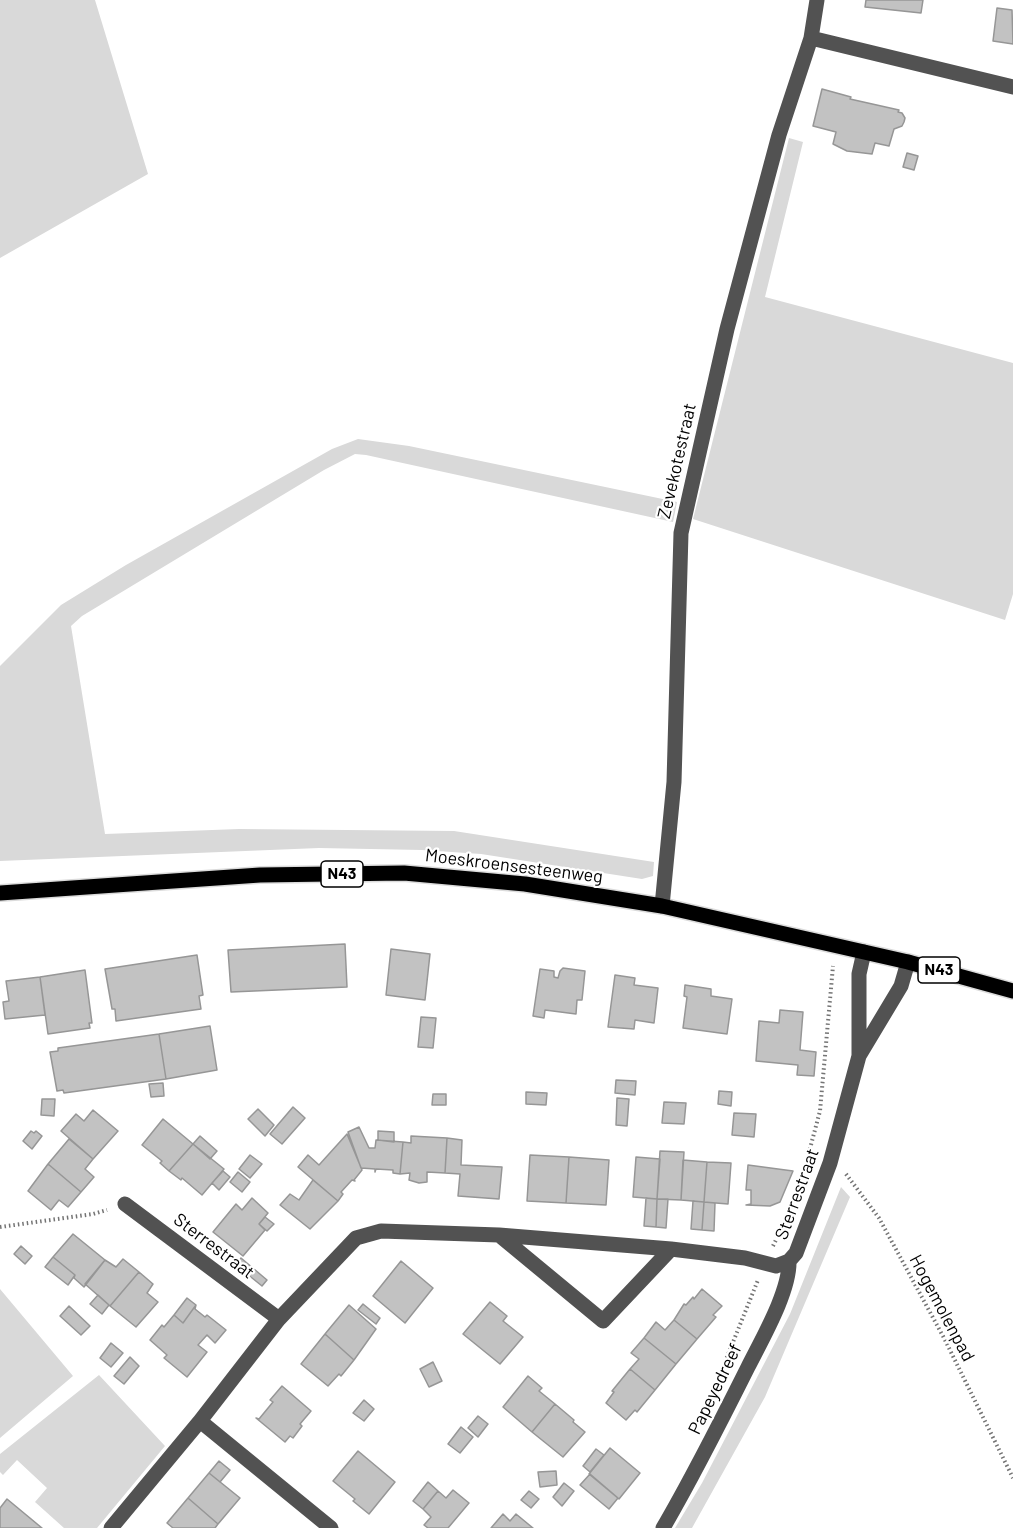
<!DOCTYPE html>
<style>
body{margin:0}
canvas{display:block;background:#fff}
</style>
<canvas width="1013" height="1528"></canvas>
<script>
const g = document.querySelector('canvas').getContext('2d');
g.lineJoin = 'round';
function fillPath(path, color) { g.fillStyle = color; g.fill(path, 'evenodd'); }
function stroke(path, color, width, dash) { g.strokeStyle = color; g.lineWidth = width; g.lineCap = dash ? 'butt' : 'round'; g.setLineDash(dash || []); g.stroke(path); }
function label(font, color, halo, rows, align = 'center') {
  g.font = font + ' Barlow,sans-serif'; g.lineWidth = 4.5; g.setLineDash([]); g.textBaseline = 'middle'; g.strokeStyle = halo; g.fillStyle = color; for (const [text, x, y, turn = 0] of rows) {
    g.save(); g.translate(x, y); g.rotate((+turn || 0) * Math.PI / 180); g.textAlign = isNaN(turn) ? turn : align; if (halo) g.strokeText(text, 0, 0); g.fillText(text, 0, 0); g.restore();
  }
}
fillPath(new Path2D(`
 M0,0H95L148,174L0,258Z
 M789,138L803,142L765,297L1013,363V594L1005,620L693,519Z
 M358,439L409,446L677,502L673,522L366,455L355,454L324,470L82,616L71,626L105,834L239,829L454,831L654,862L653,876L642,879L481,854L422,850L319,848L0,861V666L61,605L126,565L332,449Z
 M841,1187L850,1197L765,1397L692,1528H675L702,1483L790,1314Z
 M0,1289L73,1376L0,1438Z
 M99,1375L165,1446L97,1528H64L35,1502L47,1488L17,1460L3,1475L0,1472V1454Z`), '#d9d9d9');
const building = new Path2D(`
 M866,0H923L921,13L865,7Z
 M997,8L1012,10L1013,44L993,41Z
 M822,89L851,97L850,99L899,110L898,112L902,113L905,118L904,122L902,126L894,129L889,146L875,143L872,154L847,151L833,144L836,132L813,126Z
 M907,153L918,156L914,170L903,167Z
 M345,944L347,987L231,992L228,950Z
 M391,949L430,954L425,1000L386,995Z
 M197,955L203,995L199,996L201,1009L116,1021L115,1009H112L105,969Z
 M563,968L585,971L582,1000H577L576,1014L545,1010L544,1018L533,1016L540,969L554,971V977L558,978L560,971Z
 M85,970L92,1023H89L90,1028L48,1034L40,977Z
 M615,975L635,978L634,985L658,988L654,1023L635,1020L634,1029L608,1027Z
 M40,977L45,1015L5,1019L3,1002L9,1001L6,981Z
 M685,985L711,989V996L732,999L727,1034L683,1028L687,997L684,996Z
 M780,1010L803,1012L800,1050L816,1052L814,1076L797,1075L798,1065L756,1061L759,1021L779,1023Z
 M421,1017L436,1018L433,1048L418,1047Z
 M210,1026L217,1070L166,1079L159,1034Z
 M159,1034L166,1079L64,1093L63,1090L57,1091L50,1052L58,1051V1048Z
 M616,1080L636,1081L635,1095L615,1093Z
 M163,1083L164,1096L151,1097L149,1084Z
 M719,1091L732,1092L731,1106L718,1104Z
 M526,1092L547,1093L546,1105L526,1104Z
 M433,1094H446V1105H432Z
 M617,1098L629,1099L627,1126L616,1125Z
 M42,1099H55L54,1116L41,1115Z
 M664,1102L686,1103L684,1124L662,1123Z
 M293,1107L305,1118L282,1144L270,1134Z
 M258,1109L274,1125L265,1136L248,1119Z
 M93,1110L118,1131L93,1159L61,1131L76,1114L84,1121Z
 M734,1113L756,1114L754,1137L732,1135Z
 M163,1119L193,1144L169,1171L160,1163L162,1161L142,1145Z
 M359,1127L369,1148H375L376,1140L403,1142L400,1174L393,1173V1170L376,1169L375,1172V1169L361,1168L348,1132Z
 M31,1131L34,1133L36,1131L42,1136L32,1149L23,1141Z
 M378,1131L394,1132V1142L378,1140Z
 M347,1134L362,1170L354,1180L355,1181L352,1180L341,1192L343,1194L338,1201L298,1167L308,1155L319,1165Z
 M200,1136L217,1151L210,1159L193,1144Z
 M411,1136L447,1138L445,1173L427,1172V1182L419,1183L409,1180L410,1173L400,1174L403,1142L411,1143Z
 M447,1138L462,1140L461,1165L502,1167L499,1199L458,1196L460,1174L445,1173Z
 M69,1139L93,1159L85,1169L94,1177L81,1192L48,1164Z
 M193,1144L224,1169L202,1195L182,1178L181,1180L169,1171Z
 M660,1151L684,1152L681,1200L657,1199Z
 M250,1155L262,1164L250,1178L239,1169Z
 M530,1155L569,1157L566,1203L527,1201Z
 M569,1157L609,1160L606,1205L566,1203Z
 M636,1157L660,1159L657,1199L633,1197Z
 M683,1160L707,1162L704,1202L681,1200Z
 M707,1162L731,1163L728,1204L704,1202Z
 M48,1164L81,1192L68,1207L59,1200L51,1210L28,1191Z
 M748,1165L793,1171L780,1202L770,1206L746,1205L751,1204V1190H746Z
 M223,1171L230,1177L219,1190L212,1183Z
 M238,1172L250,1182L242,1192L230,1182Z
 M313,1180L338,1201L310,1229L280,1205L290,1194L299,1200Z
 M252,1198L268,1213L259,1224L265,1230L243,1256L213,1232L236,1204L242,1210Z
 M646,1198L657,1199L656,1227L644,1226Z
 M657,1199H668L666,1228L656,1227Z
 M693,1201L704,1202L702,1230L691,1229Z
 M704,1202L715,1203L714,1231L702,1230Z
 M265,1217L274,1224L267,1231L259,1224Z
 M73,1234L105,1260L84,1287L74,1278L75,1275L53,1257Z
 M21,1246L32,1256L25,1264L14,1254Z
 M53,1257L75,1275L68,1285L45,1267Z
 M241,1258L267,1280L262,1286L236,1265Z
 M123,1259L139,1272L110,1306L85,1284L105,1260L116,1267Z
 M401,1261L433,1288L405,1323L373,1296Z
 M139,1272L153,1284L147,1293L158,1302L136,1327L110,1306Z
 M702,1289L722,1306L713,1315L716,1317L697,1339L674,1320L684,1304L686,1305L693,1297L694,1299Z
 M98,1295L109,1305L102,1314L90,1304Z
 M187,1298L196,1305L183,1323L174,1315Z
 M490,1302L507,1316L503,1321L523,1337L500,1364L463,1334Z
 M363,1304L380,1318L376,1324L358,1310Z
 M196,1305L195,1309L205,1317L207,1315L226,1330L215,1343L207,1335L198,1345L207,1352L187,1377L164,1358L167,1355L150,1340L162,1325L164,1327L174,1315L183,1323Z
 M349,1305L376,1329L354,1360L325,1334Z
 M69,1306L90,1326L81,1335L60,1316Z
 M674,1320L697,1339L676,1364L644,1338L656,1322L665,1330Z
 M325,1334L354,1360L341,1376L339,1374L328,1386L301,1364Z
 M644,1338L676,1364L655,1390L630,1369L639,1359L631,1353Z
 M111,1343L123,1353L111,1367L100,1358Z
 M130,1357L139,1366L124,1384L114,1376Z
 M433,1362L442,1381L429,1387L420,1369Z
 M630,1369L655,1390L637,1412L635,1410L626,1420L606,1403L614,1392L612,1391Z
 M528,1376L542,1388L539,1391L555,1404L532,1432L503,1407Z
 M282,1386L311,1411L300,1424L302,1426L293,1438L290,1436L285,1442L256,1418L259,1419L273,1402L270,1400Z
 M364,1400L374,1409L364,1421L353,1413Z
 M555,1404L574,1420L573,1422L585,1432L563,1457L532,1432Z
 M478,1416L488,1424L478,1437L468,1428Z
 M461,1427L473,1437L460,1453L448,1444Z
 M610,1448L640,1473L619,1499L589,1474Z
 M596,1449L604,1455L590,1472L583,1466Z
 M358,1451L395,1482L369,1514L353,1501L355,1499L333,1481Z
 M219,1461L230,1470L220,1482L209,1473Z
 M556,1471L557,1485L540,1487L538,1472Z
 M209,1473L240,1498L218,1524L188,1498Z
 M590,1474L618,1498L609,1509L580,1485Z
 M428,1482L438,1491L423,1509L413,1501Z
 M564,1483L574,1491L562,1506L553,1497Z
 M453,1490L469,1503L448,1528H428L424,1525L431,1517L423,1509L438,1491L446,1498Z
 M529,1491L539,1499L531,1508L521,1500Z
 M188,1498L218,1524L215,1528H173L167,1523Z
 M7,1499L42,1528H0V1508Z
 M503,1514L510,1521L516,1514L533,1528H491Z`);
fillPath(building, '#c2c2c2');
stroke(building, '#969696', 1.5);
const major = new Path2D(`
 M0,893L260,875L404,873L525,884L662,906L908,962L1013,991`);
stroke(major, '#dbdbdb', 18);
stroke(new Path2D(`
 M804,1171L820,1111L833,966
 M846,1174L879,1218L944,1338L1013,1478
 M0,1227L93,1214L107,1210
 M773,1246L783,1226
 M725,1362L758,1280`), '#747474', 4, [1.5, 3]);
stroke(new Path2D(`
 M811,38L1013,87
 M662,906L674,782L681,533L727,329L779,135L811,38L817,0
 M859,1056L901,986L908,962
 M125,1204L279,1319
 M499,1235L603,1321L671,1249
 M200,1421L331,1528
 M111,1528L200,1421L279,1319L356,1238L381,1231L499,1235L671,1249L745,1258L776,1266L789,1261L796,1253L830,1163L859,1056V974L864,952
 M663,1528C694,1475 721,1421 748,1367C762,1339 790,1291 789,1261`), '#525252', 15);
stroke(major, '#000', 15);
for (const [x, y, w] of [
 [342,874,42],
 [939,970,42]
]) { const box = new Path2D(); box.roundRect(x - w / 2, y - 13, w, 26, 4.5); g.fillStyle = '#fff'; g.fill(box); stroke(box, '#000', 1.5); }
label('bold 16px', '#000', null, [
 ["N43",342,874],
 ["N43",939,970]
]);
label('18px', '#000', '#fff', [
 ["Zevekotestraat",677,461,-77],
 ["Moeskroensesteenweg",514,866,7],
 ["Sterrestraat",797,1194,-70],
 ["Sterrestraat",214,1246,37],
 ["Hogemolenpad",942,1308,62],
 ["Papeyedreef",715,1389,-64]
]);
</script>
